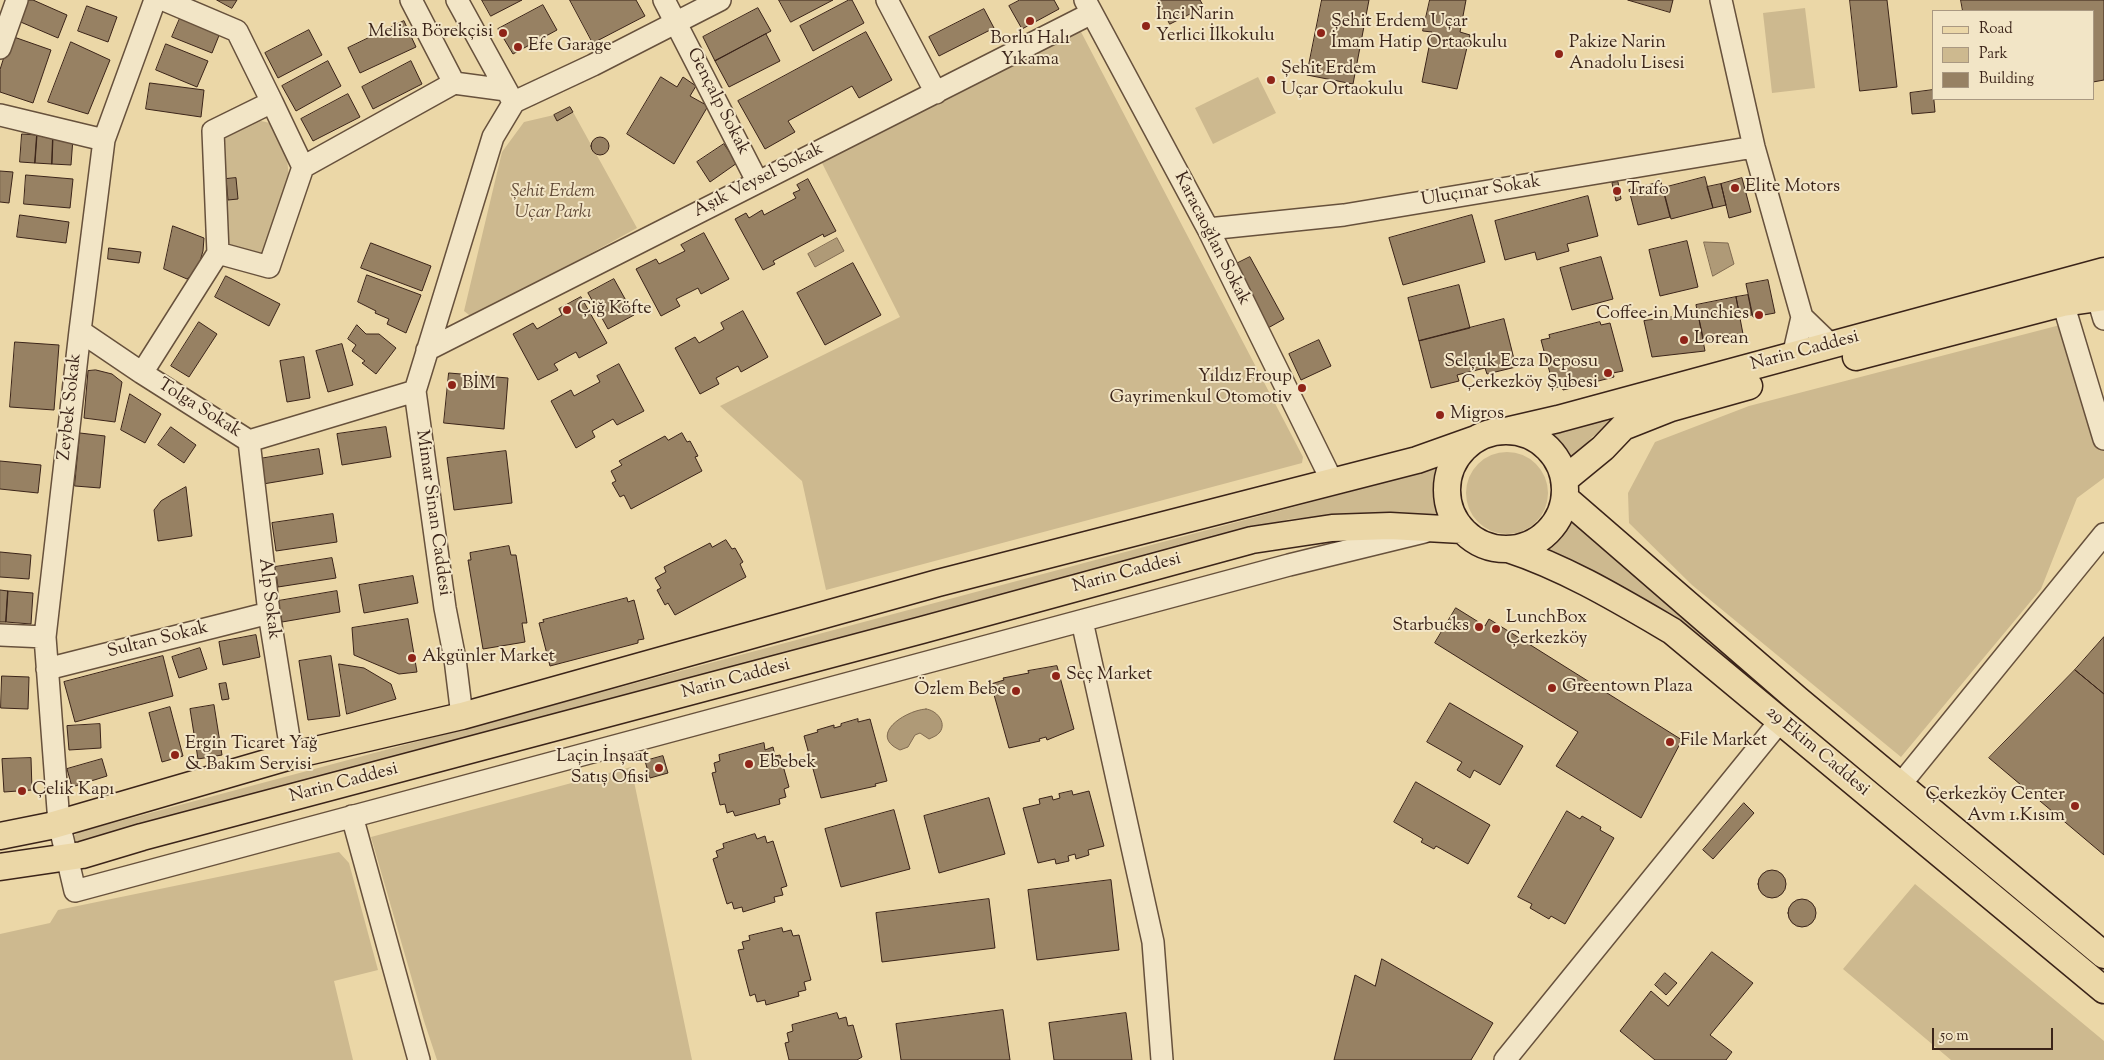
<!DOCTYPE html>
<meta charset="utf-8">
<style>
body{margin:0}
#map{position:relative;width:2104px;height:1060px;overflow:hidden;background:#ebd7a7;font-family:"Sorts Mill Goudy",serif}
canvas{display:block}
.legend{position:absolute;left:1932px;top:10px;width:162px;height:90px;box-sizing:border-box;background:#f2e5c6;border:1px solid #a99881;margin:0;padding:6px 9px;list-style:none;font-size:15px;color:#3b2419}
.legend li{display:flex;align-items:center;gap:10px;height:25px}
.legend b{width:25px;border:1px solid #a99881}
.scale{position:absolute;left:1932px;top:1028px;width:121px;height:22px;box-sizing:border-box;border:2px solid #3b2419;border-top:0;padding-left:6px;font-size:15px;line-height:18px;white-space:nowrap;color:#3b2419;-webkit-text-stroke:4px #f2e5c6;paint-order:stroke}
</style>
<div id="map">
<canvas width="2104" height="1060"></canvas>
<ul class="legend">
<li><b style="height:6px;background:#ebd7a7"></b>Road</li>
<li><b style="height:14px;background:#cdb98f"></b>Park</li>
<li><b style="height:14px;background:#978163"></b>Building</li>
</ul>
<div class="scale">50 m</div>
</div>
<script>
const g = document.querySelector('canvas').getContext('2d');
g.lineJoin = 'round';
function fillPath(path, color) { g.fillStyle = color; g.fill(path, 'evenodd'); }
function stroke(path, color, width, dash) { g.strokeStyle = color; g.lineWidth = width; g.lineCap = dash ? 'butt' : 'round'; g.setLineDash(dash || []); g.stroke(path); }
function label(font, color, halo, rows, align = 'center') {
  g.font = font + ' "Sorts Mill Goudy",serif'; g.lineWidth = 4; g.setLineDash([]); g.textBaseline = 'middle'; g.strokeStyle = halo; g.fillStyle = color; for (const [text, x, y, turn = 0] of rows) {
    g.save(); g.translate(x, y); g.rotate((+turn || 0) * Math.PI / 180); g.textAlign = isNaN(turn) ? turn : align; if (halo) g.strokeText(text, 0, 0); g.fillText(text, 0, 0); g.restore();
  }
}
fillPath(new Path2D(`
 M1805,8L1815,88L1772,93L1763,13Z
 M1080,30L1303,457L1302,463L826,590L802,481L720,406L900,317L821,161Z
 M1258,77L1276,113L1213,144L1195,108Z
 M573,112L637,228L473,318L464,311L502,152L524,122L554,115L557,120Z
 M252,119L270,123L287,158L289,179L262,258L242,252L227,243L225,133Z
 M2064,324L2104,452V478L2077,498L2041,589L1901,757L1692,585L1629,523L1628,493L1655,442L1749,406Z
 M1719,385L1604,429L1592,437L1571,462L1546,438L1561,430Z
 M1466 493a41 41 0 1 1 82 0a41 41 0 1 1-82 0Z
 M1439,468L1442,472L1440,489L1442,517L1364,513L1290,519L1032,586L100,836L77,842L74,838L75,835L79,832Z
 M1567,507L2104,961V985L1675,626L1530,549L1554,532Z
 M631,767L692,1060H437L424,1021L371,837Z
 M339,852L349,863L378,970L334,981L353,1060H0V934L50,923L58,910Z
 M1915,884L2104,1041V1060H1951L1843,969Z`), '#cdb98f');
const water = new Path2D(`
 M837,238L844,251L815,267L808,254Z
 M1704,242L1728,243L1734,264L1713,276Z
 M926,709C936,710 947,722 940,732C937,736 933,737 929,739L920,733L915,735L908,747L900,750C867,735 906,710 926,709Z`);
fillPath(water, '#af9a77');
stroke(water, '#816b51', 1);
const building = new Path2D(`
 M24,0H33L67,15L58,38L16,20Z
 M217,0H237L232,8Z
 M482,0H522L491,16Z
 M570,0H636L645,16L593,43Z
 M779,0H833L791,22Z
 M849,0H852L864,23L813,51L800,26Z
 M1020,0H1054L1059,9L1022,29L1009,6Z
 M1158,0H1200L1204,7L1170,24Z
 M1322,0H1369L1353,84L1307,75Z
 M1430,0H1466L1460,32L1470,35L1457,89L1422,82L1432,32L1423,31Z
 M1628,0H1673L1670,12Z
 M1850,0H1887L1897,87L1860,91Z
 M1961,0H2104V80L2093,82V11H1963Z
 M543,5L557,30L513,54L498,29Z
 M87,6L117,17L108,42L78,31Z
 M758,8L771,31L715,61L703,37Z
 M984,9L994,28L939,56L929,37Z
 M181,16L220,33L212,53L172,37Z
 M404,21L416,47L360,73L348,48Z
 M309,30L322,55L278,78L265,53Z
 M866,32L892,80L859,98L852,86L788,121L795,132L765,149L738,101Z
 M766,34L780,61L729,87L715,61Z
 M11,36L51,50L33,103L0,92V70Z
 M71,42L110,60L88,114L48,102Z
 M166,44L208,61L197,87L156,70Z
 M328,61L341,86L296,111L282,86Z
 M411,61L422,84L373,109L362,87Z
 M661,77L677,87L683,77L696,86L690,96L708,106L674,164L627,134Z
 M150,83L204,90L201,117L146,109Z
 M1933,90L1935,112L1912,114L1910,93Z
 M348,94L360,117L313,141L301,119Z
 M570,107L573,112L557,121L554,115Z
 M22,134L37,135L35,163L20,162Z
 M37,135L53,137L52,164L35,163Z
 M53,137L73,138L71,165L52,164Z
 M591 146a9 9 0 1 1 18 0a9 9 0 1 1-18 0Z
 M724,144L737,163L710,182L697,162Z
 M0,171L13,172L9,203L0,202Z
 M26,175L73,179L70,208L24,204Z
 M1705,177L1713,208L1671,219L1663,188Z
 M236,178L238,199L228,200L226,179Z
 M1742,178L1751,212L1729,218L1721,184Z
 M808,179L836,231L824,237L823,234L773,261L775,264L763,270L735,219L746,213L749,218L762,210L764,215L796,198L793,193L800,190L797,185Z
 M1618,182L1621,199L1616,201L1612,183Z
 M1661,182L1670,217L1638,225L1629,190Z
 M1721,184L1726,205L1713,208L1707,187Z
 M1588,196L1598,236L1567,244L1569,251L1537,260L1535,252L1505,260L1495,221Z
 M20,215L69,222L66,243L17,237Z
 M1472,215L1485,262L1403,285L1389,238Z
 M173,226L204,238L203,251L198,268L187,279L164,269Z
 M704,233L729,279L701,294L698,288L676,299L680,306L661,316L636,269L656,259L659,264L685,251L681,245Z
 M1687,241L1698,287L1660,296L1649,250Z
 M371,243L431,266L422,291L361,268Z
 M109,248L141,252L139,263L108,259Z
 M1250,257L1284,319L1268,328L1234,265Z
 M1601,257L1613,299L1572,310L1560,268Z
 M853,263L881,315L825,345L797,293Z
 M367,275L421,295L406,333L387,324L389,319L375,313L376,311L358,302Z
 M226,276L280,304L269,326L215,297Z
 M614,279L634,315L608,329L588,293Z
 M1768,280L1775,313L1753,317L1746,284Z
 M1459,285L1470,328L1419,341L1408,298Z
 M1748,295L1752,315L1740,317L1736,297Z
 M581,297L607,343L579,358L576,352L554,364L558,370L538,380L513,334L533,323L537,329L562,315L559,309Z
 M1736,297L1743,334L1704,342L1696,305Z
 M743,311L768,357L741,372L738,366L716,378L719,384L700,394L675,348L695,337L699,343L724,329L721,323Z
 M1698,314L1705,351L1652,357L1644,321Z
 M1504,319L1516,367L1487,374L1485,368L1457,375L1459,381L1431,388L1419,341Z
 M199,322L217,334L189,377L171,366Z
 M1600,322L1601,325L1610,323L1623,371L1613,373L1614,377L1563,390L1562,386L1554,388L1541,340L1550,338L1549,335Z
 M357,325L366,334H379L396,348L376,374L362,363L365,361L352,351L356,345L348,339Z
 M1319,340L1331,366L1301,380L1289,354Z
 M15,342L59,345L54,410L10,407Z
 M342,344L353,385L328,392L316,351Z
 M304,357L310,398L287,402L280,361Z
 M619,364L644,411L617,425L613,419L592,431L595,437L576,448L551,401L571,390L574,396L600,382L597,376Z
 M96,370L112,374L122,382L115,422L84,418L88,371Z
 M449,373L508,378L504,429L444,423Z
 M130,394L161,414L145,443L121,430Z
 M171,427L196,445L184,463L158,445Z
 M386,427L391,457L342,465L337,434Z
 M80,433L105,436L100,488L75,486Z
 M682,433L687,442L690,441L698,456L695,457L702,471L631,509L624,495L620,497L612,483L616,481L611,471L622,465L619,461L665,436L668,440Z
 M319,449L323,474L263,484L259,459Z
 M506,451L512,503L454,510L447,458Z
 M0,461L41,465L38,493L0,489Z
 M186,487L192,536L158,541L154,510L161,501Z
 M333,514L337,542L276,551L272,523Z
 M726,540L732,549L735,548L743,562L740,564L746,577L675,615L668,603L665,605L657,590L661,588L655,578L666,572L664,567L710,543L712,547Z
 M509,546L511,555H516L527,623H522L525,642L483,649L468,560H471L470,553Z
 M0,552L31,555L29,579L0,577Z
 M332,558L336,578L278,587L275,567Z
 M413,576L418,603L364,613L359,585Z
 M0,590L8,591L6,622H0Z
 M8,591L33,593L31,624L6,622Z
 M337,591L340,612L282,622L278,601Z
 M627,598L628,602L634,600L644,639L638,640V643L550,666L539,623L544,622L543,620Z
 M1456,608L1485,626L1489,619L1682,740L1641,818L1556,766L1578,732L1435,643Z
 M408,619L417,672L399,674L354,655L352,628Z
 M256,635L260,657L223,665L219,642Z
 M2104,637V694L2075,670Z
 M200,648L207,669L179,678L172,657Z
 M163,656L173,696L75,722L64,682Z
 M331,656L340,716L308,720L299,661Z
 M339,664L364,668L391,684L396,699L347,714Z
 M1057,666L1074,729L1047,740L1046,737L1039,739L1040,741L1009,748L991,684L1004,680L1003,678L1029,673L1028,671Z
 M2075,670L2104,694V855L1989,758Z
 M2,676L29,677L28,709L1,708Z
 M226,683L229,699L222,700L219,684Z
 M1450,703L1523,746L1500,785L1474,770L1470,778L1457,770L1462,762L1427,742Z
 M214,705L222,755L198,759L190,709Z
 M170,707L183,756L162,762L149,713Z
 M858,719V722L870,719L887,781L875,784L876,786L821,798L804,736L818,732L817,730L834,725V728L841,726V724Z
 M100,724L101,748L69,750L67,726Z
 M764,743L765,750L773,747L775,756L780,755L789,787L784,789L786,797L779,799L780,804L735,816L733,811L727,813L725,804L720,805L712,773L716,772L714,763L720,761L719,755Z
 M663,756L668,773L650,778L645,761Z
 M31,758L32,790L4,792L2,759Z
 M102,759L107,776L72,787L67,769Z
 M1416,782L1490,825L1468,864L1436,846L1434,849L1421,842L1423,839L1394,822Z
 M1072,791L1073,795L1089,791L1104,846L1088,850L1089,855L1076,859L1075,854L1068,856L1069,861L1056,864L1055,859L1038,863L1023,808L1040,804L1039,799L1052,796L1053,800L1060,798L1059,794Z
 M989,798L1005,854L939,873L924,816Z
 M1744,803L1754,813L1713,859L1703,850Z
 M894,810L910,869L841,887L825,829Z
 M1567,811L1580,819L1582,816L1601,827L1600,830L1614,838L1565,924L1551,916L1549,919L1530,908L1532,904L1518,897Z
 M755,834L757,839L765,836L767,843L773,841L787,886L781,888L783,895L774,897L775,902L743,912L742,907L734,909L732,902L727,904L713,859L718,857L716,851L724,848L723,844Z
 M1758 884a14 14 0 1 1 28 0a14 14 0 1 1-28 0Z
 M1111,880L1119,950L1037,960L1028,890Z
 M989,899L995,948L882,962L876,913Z
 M1788 913a14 14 0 1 1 28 0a14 14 0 1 1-28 0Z
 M782,928L783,932L791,930L793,936L799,935L811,980L804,982L806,990L798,992L799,996L766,1005L765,1000L757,1002L755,994L750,996L738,950L744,949L742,942L750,940L749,936Z
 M1712,952L1753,983L1710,1035L1732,1052L1726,1060H1655L1620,1031L1651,991L1668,1006Z
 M1382,959L1493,1023L1471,1060H1334L1355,975L1375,986Z
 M1665,973L1677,983L1666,995L1655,985Z
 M1003,1010L1010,1060H901L896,1024Z
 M837,1013L839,1019L846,1017L848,1026L853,1025L862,1057L857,1060H789L785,1043L789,1042L787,1033L793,1031L792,1025Z
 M1126,1013L1132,1060H1054L1049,1023Z`);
fillPath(building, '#978163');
stroke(building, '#3b2419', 1);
const minor = new Path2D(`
 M155,0L104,140L80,331L45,637L59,823L75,891L1289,565L1424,532
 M164,0L237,31L272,102
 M411,0L454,83
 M457,0L512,100
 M664,0L757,181
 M887,0L936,93
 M1085,0L1208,229L1332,481
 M1721,0L1754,147L1802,317L1793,356
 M0,48L17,0
 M0,115L104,140
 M1208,229L1344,215L1754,147
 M218,253L213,131L272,102L303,167
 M2098,299L2104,319
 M2063,303L2104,439
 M1802,317L1831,345
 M80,331L142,373L249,441L415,391
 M427,350L1092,13
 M142,373L218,253L269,267L303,167L454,83L506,90
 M249,441L269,613L289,738L294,755
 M1082,621L1153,942L1162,1060
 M0,635L45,637
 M47,669L269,613
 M462,716L455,659L445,608L415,391L493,137L514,102L593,65L720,0
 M1900,785L2104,534
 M352,816L419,1060
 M1505,1060L1781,720`);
const major = new Path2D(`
 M1856,357L2063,303L2104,297
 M1506,431L1558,419L2104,271
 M1447 490a59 59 0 1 1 118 0a59 59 0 1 1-118 0Z
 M1564,480L1603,448L1623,427L1671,408L1749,386
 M1565,498L1797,699L2104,955
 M1508,549C1566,568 1619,600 1672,631L2104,990
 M0,836L50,826L294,755L462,716L938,583L1417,460L1476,439
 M0,867L82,855L142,837L922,630L1252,540L1332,528L1390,526L1462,530`);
stroke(minor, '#67513c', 24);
stroke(major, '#3b2419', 29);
stroke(minor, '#f2e5c6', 21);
stroke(major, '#ebd7a7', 26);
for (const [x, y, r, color] of [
 [1030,21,5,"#8f2418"],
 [1146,26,5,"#8f2418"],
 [503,33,5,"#8f2418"],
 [1321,33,5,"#8f2418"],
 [518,47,5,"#8f2418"],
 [1559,54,5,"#8f2418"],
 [1271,80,5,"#8f2418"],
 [1735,188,5,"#8f2418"],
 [1617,191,5,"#8f2418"],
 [567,310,5,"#8f2418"],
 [1759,315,5,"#8f2418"],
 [1684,340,5,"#8f2418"],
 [1608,373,5,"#8f2418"],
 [452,385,5,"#8f2418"],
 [1302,388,5,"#8f2418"],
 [1440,415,5,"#8f2418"],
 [1479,627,5,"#8f2418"],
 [1496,629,5,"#8f2418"],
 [412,658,5,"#8f2418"],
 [1056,676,5,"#8f2418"],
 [1552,688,5,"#8f2418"],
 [1016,691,5,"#8f2418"],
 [1670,742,5,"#8f2418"],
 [175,755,5,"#8f2418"],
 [749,764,5,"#8f2418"],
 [659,768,5,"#8f2418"],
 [22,791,5,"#8f2418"],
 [2075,806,5,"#8f2418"]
]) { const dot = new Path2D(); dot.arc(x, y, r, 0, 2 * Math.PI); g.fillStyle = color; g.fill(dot); stroke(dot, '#f2e5c6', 2); }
label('18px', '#3b2419', '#f2e5c6', [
 ["İnci Narin",1156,16],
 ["Yerlici İlkokulu",1156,37],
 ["Şehit Erdem Uçar",1331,23],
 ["İmam Hatip Ortaokulu",1331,44],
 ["Melisa Börekçisi",493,33,"right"],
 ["Borlu Halı",1030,40,"center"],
 ["Yıkama",1030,61,"center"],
 ["Pakize Narin",1569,44],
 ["Anadolu Lisesi",1569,65],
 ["Efe Garage",528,47],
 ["Şehit Erdem",1281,70],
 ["Uçar Ortaokulu",1281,91],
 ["Elite Motors",1745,188],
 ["Trafo",1627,191],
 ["Çiğ Köfte",577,310],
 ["Coffee-in Munchies",1749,315,"right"],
 ["Lorean",1694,340],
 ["Selçuk Ecza Deposu",1598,363,"right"],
 ["Çerkezköy Şubesi",1598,384,"right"],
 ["Yıldız Froup",1292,378,"right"],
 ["Gayrimenkul Otomotiv",1292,399,"right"],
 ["BİM",462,385],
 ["Migros",1450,415],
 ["LunchBox",1506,619],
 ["Çerkezköy",1506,640],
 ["Starbucks",1469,627,"right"],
 ["Akgünler Market",422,658],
 ["Seç Market",1066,676],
 ["Greentown Plaza",1562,688],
 ["Özlem Bebe",1006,691,"right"],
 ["File Market",1680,742],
 ["Ergin Ticaret Yağ",185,745],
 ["& Bakım Servisi",185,766],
 ["Laçin İnşaat",649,758,"right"],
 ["Satış Ofisi",649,779,"right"],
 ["Ebebek",759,764],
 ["Çelik Kapı",32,791],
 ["Çerkezköy Center",2065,796,"right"],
 ["Avm 1.Kısım",2065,817,"right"]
], 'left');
label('18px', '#3b2419', '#f2e5c6', [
 ["Gençalp Sokak",717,102,63],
 ["Aşık Veysel Sokak",759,181,-27],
 ["Uluçınar Sokak",1481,192,-9],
 ["Karacaoğlan Sokak",1211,239,63],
 ["Narin Caddesi",1805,352,-15],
 ["Zeybek Sokak",71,407,-84],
 ["Tolga Sokak",199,409,32],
 ["Mimar Sinan Caddesi",432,513,82],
 ["Narin Caddesi",1127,574,-15],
 ["Alp Sokak",268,599,83],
 ["Sultan Sokak",158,641,-14],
 ["Narin Caddesi",736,680,-15],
 ["29 Ekim Caddesi",1817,752,40],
 ["Narin Caddesi",344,784,-15]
]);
label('italic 18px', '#604936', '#f2e5c6', [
 ["Şehit Erdem",553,193],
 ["Uçar Parkı",553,214]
]);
</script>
